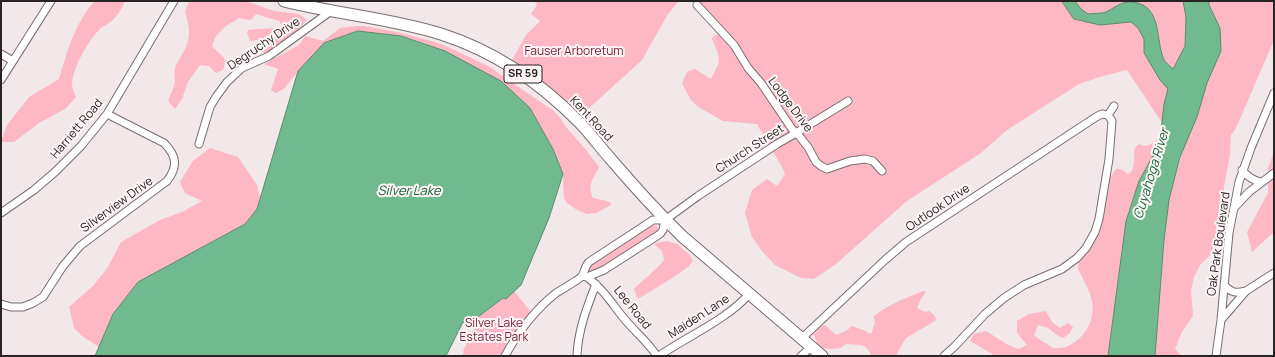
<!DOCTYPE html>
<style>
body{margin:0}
#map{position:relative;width:1275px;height:357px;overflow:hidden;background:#f2e7e9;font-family:Manrope,sans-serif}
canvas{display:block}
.frame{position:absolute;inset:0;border:2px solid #282324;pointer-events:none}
</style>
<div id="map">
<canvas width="1275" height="357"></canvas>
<div class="frame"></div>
</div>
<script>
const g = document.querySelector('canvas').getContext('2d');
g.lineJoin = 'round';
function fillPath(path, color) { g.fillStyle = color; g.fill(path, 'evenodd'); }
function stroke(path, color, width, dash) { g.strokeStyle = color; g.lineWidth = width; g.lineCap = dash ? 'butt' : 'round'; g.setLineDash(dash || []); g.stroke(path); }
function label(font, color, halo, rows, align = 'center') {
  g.font = font + ' Manrope,sans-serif'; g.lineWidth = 4; g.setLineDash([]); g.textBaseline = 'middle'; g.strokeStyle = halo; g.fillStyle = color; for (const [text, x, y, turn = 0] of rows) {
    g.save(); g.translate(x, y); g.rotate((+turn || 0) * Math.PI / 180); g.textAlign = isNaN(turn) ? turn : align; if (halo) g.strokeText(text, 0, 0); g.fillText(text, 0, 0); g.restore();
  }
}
fillPath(new Path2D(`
 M95,1H125C122,9 116,18 109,23C106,26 101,26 99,30C88,41 72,69 72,85C72,89 75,93 76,97L65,109L39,123L14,142H1L7,125L29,97L59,79C67,52 75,22 95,1Z
 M189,1H246L274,11L299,14L307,20L296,32L265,54L262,50L264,44L257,40L250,41L247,33L248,30L258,29L279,28L282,26L279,21L256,14L251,20L239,18L226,26L216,36L212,46L226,60L223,70L216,73L209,66L200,65L188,82L182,99L175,109L168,101C170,95 175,86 175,80C175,75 174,73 175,68C177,62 181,57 184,51C191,38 190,26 185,12Z
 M535,1H679L668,14L642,60L586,111H575L511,62L526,35L540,21L531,14L537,5Z
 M695,1H1274V40L1236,128L1231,135L1230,155L1224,186V217L1220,236L1211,254L1200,265L1194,277L1191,291L1193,316L1182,332L1175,349L1182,356H1155L1164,240L1169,200L1182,153L1127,70L1103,76L1079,84L1007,130L981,153L907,201L836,264L814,279L801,278L775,265L762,251L752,237L745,213L752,190L767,179L777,186L785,174L782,167L757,124L723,121L697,106L691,100L682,83L687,72L695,69L711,79C722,58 721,61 712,39L714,36L719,34H722L742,58L745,55L704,9Z
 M355,26H364L397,32L435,42L446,46L492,68L501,75L554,111L561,119L566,127L587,151L599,167C593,179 587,185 593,198L606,201L611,203V205L596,213L587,214L577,210L567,203L564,198L563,174L553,149L530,108L298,71L285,88L276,93L271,90L278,69L264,64L299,45L305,36L323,41L340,28Z
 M1158,140L1155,152L1139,181L1126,221L1108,356H994L992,354L970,341L974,334L986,331L1008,345L1018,349L1027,345L1017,333V321L1029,314L1046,311L1052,322L1060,328L1068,323L1073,327L1069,334L1063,338L1057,335L1048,328L1038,325L1034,335C1040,341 1047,343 1053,348C1057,348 1062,348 1066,347C1085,339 1095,321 1092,301C1090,291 1083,279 1078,269C1078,265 1079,261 1082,259L1081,258L1090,248L1108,180L1116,169C1121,168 1124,171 1128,174L1132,171C1133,167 1134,164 1134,160C1135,152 1132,149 1139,144C1148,148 1150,144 1158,140Z
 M210,148L238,157L257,185L260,197L257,209L245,224L138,282L113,314L99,347L82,336L74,328L69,307L93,286L108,267L121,242L160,220L182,212L202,201L185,193L180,182L193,161Z
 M1274,152V232L1252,252L1247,232L1268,193V168Z
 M651,225H653L657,226L658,231L657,232L595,273H589L588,271L590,266Z
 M667,241L677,244L690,255L693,261L688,267L677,275L638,299L634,289C644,279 655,271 664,260L662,251L654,244L660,242Z
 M514,291L531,312L520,324L502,356H462L464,352L463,351L474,328L471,326L475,317H478L503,298H506Z
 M923,291L926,292L921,299L917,308L925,312L929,311L935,316L936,319L935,321L906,338L900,348L896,356H872L866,347L860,345L846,344L840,348L831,349L822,348L817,343L814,334L819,328L825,325L836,335L846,331L852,326L863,330L871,334L875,323L874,316C889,304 906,298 923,291Z`), '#feb7c5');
const water = new Path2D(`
 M1062,1H1075L1081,9L1088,14C1093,13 1101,14 1106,12C1114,8 1122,1 1132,2C1163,5 1155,40 1164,60C1166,63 1170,66 1173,69L1185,46L1186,17L1183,1H1209V5L1220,28L1221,51L1207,83L1197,117L1180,157L1169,200L1164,240L1155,356H1108L1126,221L1139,181L1155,152L1161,131L1164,104L1168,89L1160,80L1144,53V39L1138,28L1131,22L1100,25L1074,19Z
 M358,31L401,36L445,51L501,81L530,108L553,149L563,174L549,218L521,285L506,299L503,298L478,317H475L471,326L463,322L446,356H95L113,314L138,282L245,224L257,209L298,71L324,43Z`);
fillPath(water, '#71b98e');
stroke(water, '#5b8c6e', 1);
const minor = new Path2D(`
 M697,5L734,45L748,68L761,83L792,129L800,137L808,147L816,162L821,166L827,169L850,161L865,159L873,161L882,171
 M1,54L13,61
 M1,80L51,1
 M1108,115L1114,106
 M199,144L210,107L216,97L227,82L242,68L269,56L331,11
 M1242,170C1248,177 1253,181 1261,182
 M1234,208L1249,192L1274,173
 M1,213L34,190L55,172L81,146L107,114L174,1
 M665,220L698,196L777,144L796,133L848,101
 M582,276L587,277L604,270L660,234L663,230L665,220
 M587,277C602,288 611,302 622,316C633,330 647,341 657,356
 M1224,285C1230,292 1236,294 1245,291
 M1,304L11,307H23L33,303L43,297L63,266L80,246L167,181C178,167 177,156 164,143L107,114
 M1221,320L1246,291L1274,273
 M801,339L885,260L906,242L1096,117L1102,114L1108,115L1112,121L1109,159L1099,219L1095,232L1086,248L1077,258L1062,269L1024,285L1004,298L985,314L955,346L944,356
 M505,356C518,332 535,310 556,293C561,290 580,279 582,276C585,272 584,267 589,262L650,222L653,220H665
 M577,356C578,330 587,307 596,284
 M659,356C686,337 728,319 749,294
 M801,356L811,347
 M1216,356L1221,320L1229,233L1239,182L1251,148L1274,93`);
const primary = new Path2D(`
 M284,1C336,14 390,18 441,34C494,51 541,83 580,123C590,133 599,146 609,157C633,185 657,212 683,237L822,356`);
stroke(minor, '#786e6f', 9);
stroke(primary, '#786e6f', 13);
stroke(minor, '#fff', 7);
stroke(primary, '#fff', 11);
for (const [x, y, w] of [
 [523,74,38]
]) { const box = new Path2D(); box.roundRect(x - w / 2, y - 9, w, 18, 3); g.fillStyle = '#fef5f6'; g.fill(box); stroke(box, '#282324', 1); }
label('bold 11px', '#282324', null, [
 ["SR 59",523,74]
]);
label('12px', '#282324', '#fef5f6', [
 ["Degruchy Drive",264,44,-34],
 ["Lodge Drive",790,105,53],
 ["Kent Road",591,119,47],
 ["Harriett Road",77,129,-50],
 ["Church Street",750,149,-33],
 ["Silverview Drive",117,205,-36],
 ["Outlook Drive",938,208,-34],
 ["Oak Park Boulevard",1219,244,-82],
 ["Lee Road",632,308,51],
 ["Maiden Lane",699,317,-33]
]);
label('12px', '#761c39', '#fef5f6', [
 ["Fauser Arboretum",574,52],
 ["Silver Lake",494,324],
 ["Estates Park",494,338]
]);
label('italic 13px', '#13673f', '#fef5f6', [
 ["Cuyahoga River",1152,174,-73],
 ["Silver Lake",409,191]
]);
</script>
